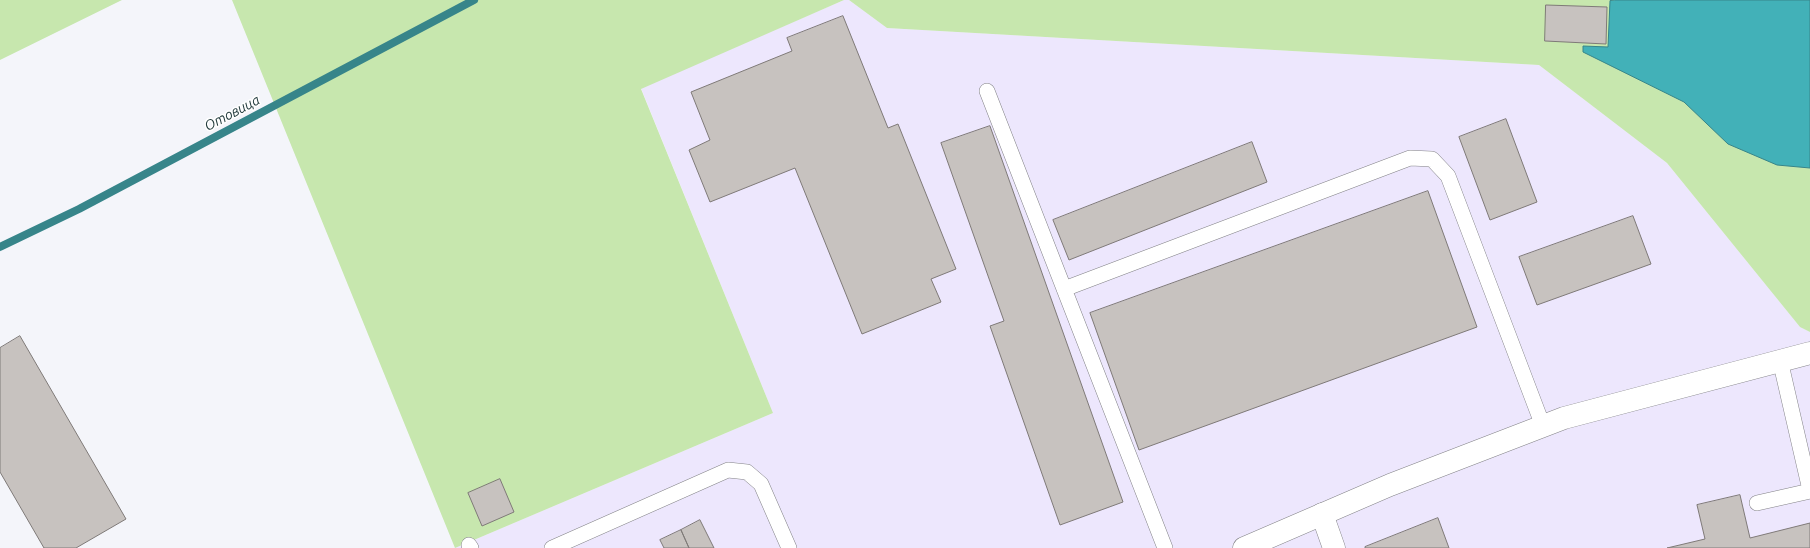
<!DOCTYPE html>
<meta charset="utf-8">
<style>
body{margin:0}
canvas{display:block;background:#f4f5fa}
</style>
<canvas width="1810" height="548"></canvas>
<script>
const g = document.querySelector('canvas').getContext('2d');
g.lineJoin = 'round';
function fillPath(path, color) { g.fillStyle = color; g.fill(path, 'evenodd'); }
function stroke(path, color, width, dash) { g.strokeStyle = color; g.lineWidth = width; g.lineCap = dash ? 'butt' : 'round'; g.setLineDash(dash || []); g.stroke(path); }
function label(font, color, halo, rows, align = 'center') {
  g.font = font + ' Ubuntu,sans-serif'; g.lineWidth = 3; g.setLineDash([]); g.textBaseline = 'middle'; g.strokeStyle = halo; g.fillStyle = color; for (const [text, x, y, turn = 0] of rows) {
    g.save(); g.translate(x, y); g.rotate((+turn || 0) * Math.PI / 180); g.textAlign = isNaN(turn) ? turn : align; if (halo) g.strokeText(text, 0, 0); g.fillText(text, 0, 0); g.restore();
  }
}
fillPath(new Path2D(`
 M844,0H849L887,28L1539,65L1667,163L1800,327L1810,332V548H455L773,413L641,88Z`), '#ede7fd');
fillPath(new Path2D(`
 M0,0H122L0,60Z
 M232,0H844L641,89L773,413L455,548Z
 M849,0H1810V332L1800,327L1667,163L1539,65L887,28Z`), '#c7e7ae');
const water = new Path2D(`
 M1615,0H1810V168L1777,165L1728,144L1684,102L1583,52V46L1608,47L1610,1Z`);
fillPath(water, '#42b1b8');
stroke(water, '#37858a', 1);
stroke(new Path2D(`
 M0,247L79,209L474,0`), '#37858a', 8);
const building = new Path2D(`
 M1546,5L1607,7L1606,44L1545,41Z
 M843,16L888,128L898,124L956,269L931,279L941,302L862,334L795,168L710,202L689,150L710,140L691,92L792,51L787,38Z
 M1506,119L1537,202L1490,220L1459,137Z
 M990,126L1123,502L1060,525L990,326L1004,321L941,143Z
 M1252,142L1267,182L1069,260L1053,220Z
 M1428,191L1477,327L1139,450L1090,313Z
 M1633,216L1651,264L1537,305L1519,257Z
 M20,336L126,519L76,548H44L0,472V348Z
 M500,479L514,512L482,526L468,493Z
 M1740,495L1750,538L1810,523V548H1667L1705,539L1697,505Z
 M1438,518L1449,548H1365V547Z
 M700,520L714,548H689L681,530Z
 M681,530L689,548H664L660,540Z`);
fillPath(building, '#c7c2bf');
stroke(building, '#7f7a78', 1);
const lane = new Path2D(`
 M987,91L1165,548
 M1064,289L1410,158L1432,159L1448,176L1543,426
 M1780,360L1810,490
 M1757,503L1810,491
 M469,545L471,548
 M552,548L728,470L747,472L761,484L789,548`);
const street = new Path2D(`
 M1322,514L1334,548`);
const secondary = new Path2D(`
 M1244,548L1390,485L1564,418L1810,353`);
stroke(lane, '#838387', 16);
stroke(street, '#838387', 23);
stroke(secondary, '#838387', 23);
stroke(lane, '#fff', 15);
stroke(street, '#fff', 22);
stroke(secondary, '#fff', 22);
label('italic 14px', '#233b3d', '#fff', [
 ["Отовица",232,113,-28]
]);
</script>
